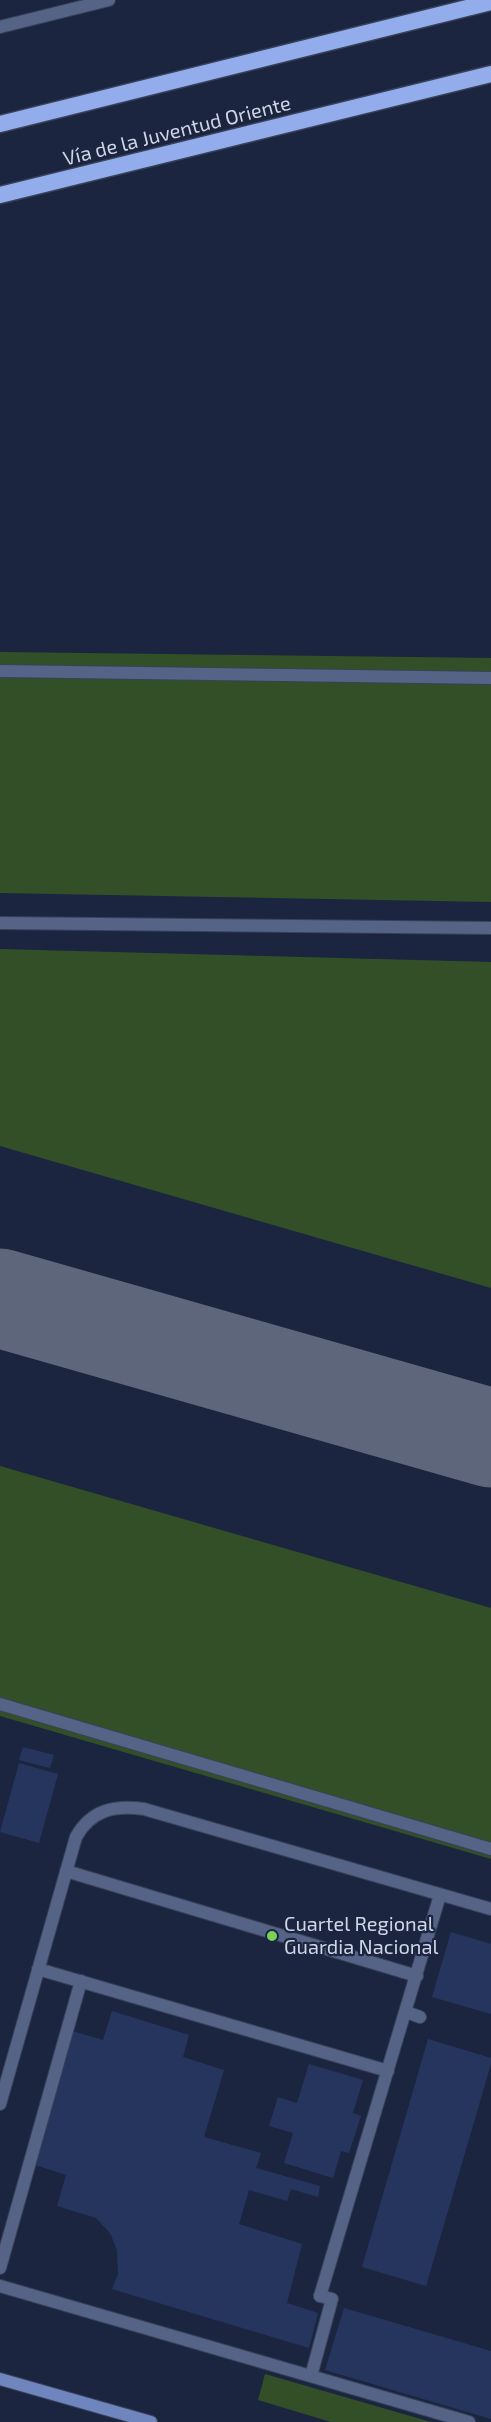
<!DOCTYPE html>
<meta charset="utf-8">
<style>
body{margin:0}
canvas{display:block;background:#1c253f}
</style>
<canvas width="491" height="2422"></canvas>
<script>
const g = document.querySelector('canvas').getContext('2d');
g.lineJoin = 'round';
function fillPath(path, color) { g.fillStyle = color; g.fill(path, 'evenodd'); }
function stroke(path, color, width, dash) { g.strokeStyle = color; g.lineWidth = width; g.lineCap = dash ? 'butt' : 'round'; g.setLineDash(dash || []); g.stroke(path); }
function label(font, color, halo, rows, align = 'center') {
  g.font = font + ' "Exo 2",sans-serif'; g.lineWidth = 4.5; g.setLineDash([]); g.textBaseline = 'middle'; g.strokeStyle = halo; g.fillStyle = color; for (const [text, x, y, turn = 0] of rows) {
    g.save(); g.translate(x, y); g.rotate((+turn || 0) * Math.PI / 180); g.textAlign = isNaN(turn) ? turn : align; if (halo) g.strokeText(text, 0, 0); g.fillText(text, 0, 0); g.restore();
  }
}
fillPath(new Path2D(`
 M0,652L491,658V902L0,893Z
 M0,949L491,962V1288L0,1146Z
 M0,1466L491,1608V1859L0,1716Z
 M265,2374L431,2422H331L258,2400Z`), '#334f28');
stroke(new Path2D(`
 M0,1298L491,1438`), '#5e667c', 99);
fillPath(new Path2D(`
 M23,1747L54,1755L50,1768L19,1760Z
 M19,1763L58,1774L39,1843L0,1832Z
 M451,1932L491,1944V2014L432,1997Z
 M112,2011L189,2035L183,2057L224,2070L204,2137L261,2153L256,2168L320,2186L318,2197L291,2189L287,2201L249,2190L239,2224L302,2244L287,2303L318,2313L309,2348L112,2289L118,2274L117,2250L110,2233L96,2218L57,2206L66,2175L32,2164L72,2031L103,2040Z
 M428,2039L491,2058V2064L426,2286L362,2267Z
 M309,2064L363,2080L353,2113L361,2116L349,2153L341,2151L333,2178L284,2163L293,2133L269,2126L278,2097L297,2103Z
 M344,2308L491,2351V2419L325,2370Z`), '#26355e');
const service = new Path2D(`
 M0,27L109,0
 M0,671L491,678
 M0,923L491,928
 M0,1704L491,1849
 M66,1871L417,1976
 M38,1969L388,2071
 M0,2104L76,1837C91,1810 114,1805 144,1809L491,1909
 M320,2296L440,1895`);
const pedestrian = new Path2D(`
 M406,2012L420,2017
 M0,2268L81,1981
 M0,2286L469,2422
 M311,2376L332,2299L320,2296`);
const secondary = new Path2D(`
 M0,2379L151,2422`);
const trunk = new Path2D(`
 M0,124L491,2
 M0,195L491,74`);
stroke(service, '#38415a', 14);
stroke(pedestrian, '#38415a', 14);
stroke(secondary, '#38415a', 14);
stroke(trunk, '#38415a', 19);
stroke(service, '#556387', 12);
stroke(pedestrian, '#556387', 12);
stroke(secondary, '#6e85be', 12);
stroke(trunk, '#92acec', 16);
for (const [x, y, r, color] of [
 [272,1936,6,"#79d157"]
]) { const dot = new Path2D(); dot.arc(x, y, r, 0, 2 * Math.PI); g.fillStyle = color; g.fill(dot); stroke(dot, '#1c253f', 2); }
label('20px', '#ced5e7', '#1c253f', [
 ["Vía de la Juventud Oriente",177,131,-14]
]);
label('20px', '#ced5e7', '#1c253f', [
 ["Cuartel Regional",284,1924],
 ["Guardia Nacional",284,1947]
], 'left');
</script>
